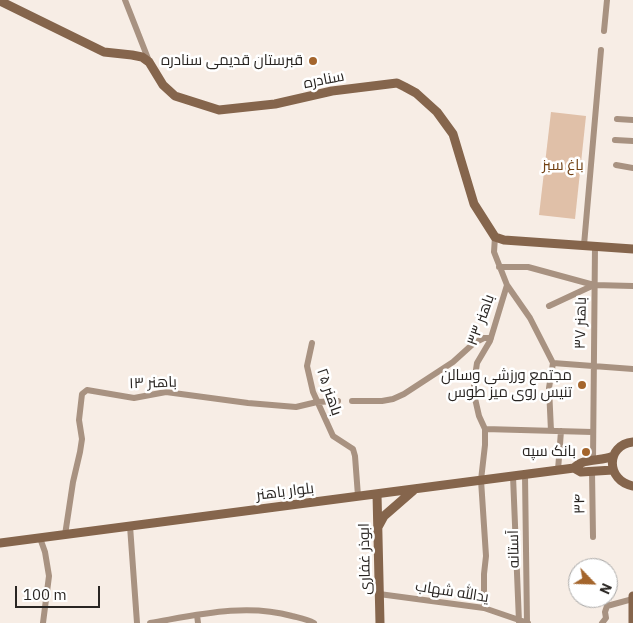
<!DOCTYPE html>
<meta charset="utf-8">
<style>
body{margin:0}
#map{position:relative;width:633px;height:623px;overflow:hidden;background:#f7ede5;font-family:"IBM Plex Sans",sans-serif}
canvas{display:block}
.north{position:absolute;left:568px;top:558px;width:50px;height:50px;box-sizing:border-box;background:#fff;border:1px solid #a9a8a7;border-radius:50%;rotate:114deg;font-size:14px;font-weight:700;line-height:20px;text-align:center;color:#292522}
.north::after{content:'';display:block;margin:auto;width:18px;height:22px;background:#a4652c;clip-path:polygon(50% 0,100% 100%,50% 72%,0 100%)}
.scale{position:absolute;left:15px;top:586px;width:85px;height:22px;box-sizing:border-box;border:2px solid #292522;border-top:0;padding-left:6px;font-size:15px;line-height:18px;white-space:nowrap;color:#292522;-webkit-text-stroke:4px #fff;paint-order:stroke}
</style>
<div id="map">
<canvas width="633" height="623"></canvas>
<div class="north">N</div>
<div class="scale">100 m</div>
</div>
<script>
const g = document.querySelector('canvas').getContext('2d');
g.lineJoin = 'round';
function fillPath(path, color) { g.fillStyle = color; g.fill(path, 'evenodd'); }
function stroke(path, color, width, dash) { g.strokeStyle = color; g.lineWidth = width; g.lineCap = dash ? 'butt' : 'round'; g.setLineDash(dash || []); g.stroke(path); }
function label(font, color, halo, rows, align = 'center') {
  g.font = font + ' "IBM Plex Sans",Cairo,sans-serif'; g.lineWidth = 5; g.setLineDash([]); g.textBaseline = 'middle'; g.strokeStyle = halo; g.fillStyle = color; for (const [text, x, y, turn = 0] of rows) {
    g.save(); g.translate(x, y); g.rotate((+turn || 0) * Math.PI / 180); g.textAlign = isNaN(turn) ? turn : align; if (halo) g.strokeText(text, 0, 0); g.fillText(text, 0, 0); g.restore();
  }
}
fillPath(new Path2D(`
 M551,112L586,116L575,219L539,215Z`), '#e0c0a8');
stroke(new Path2D(`
 M125,0L149,61
 M604,31L607,0
 M617,119L633,120
 M615,140L633,141
 M616,165L633,168
 M495,237L494,252L507,285L530,318L553,363L549,388L551,431
 M584,245L601,50
 M499,267H528L594,285L633,286
 M549,306L594,285
 M312,343L307,366L313,392L333,436L353,449L355,456L358,496
 M553,363L633,369
 M352,401H382L393,399L404,394L453,362L474,343L484,338H491
 M485,429L592,432
 M593,460L595,246
 M558,470L561,431
 M592,471L593,537
 M525,475L527,623
 M513,476L519,622
 M130,526L137,623
 M65,535L73,482L80,452L82,439L79,420L82,394L87,390L134,398L166,392L248,403L296,407L317,402L338,401
 M40,538L45,552L49,576L43,623
 M379,594L484,608L528,623
 M484,608V574L486,556L481,480L485,445V429L479,416L474,394V383L477,363L490,341L507,285
 M197,615L198,623
 M150,623C197,615 245,603 292,616C300,618 307,619 314,623
 M602,623L606,618L605,612L607,606L633,599`), '#a89281', 6);
stroke(new Path2D(`
 M0,1L104,52L132,55L142,57L149,62L163,85L175,96L219,110L275,104L332,91L397,83L405,87L416,93L437,112L453,134L474,204L495,237L504,240L633,249
 M633,442C605,445 606,481 633,486
 M574,468C584,457 601,462 613,456
 M574,468L581,472L613,470
 M377,494L380,623
 M378,527L384,516L415,489
 M0,543L574,468
 M633,623V596`), '#85654c', 9);
for (const [x, y, r, color] of [
 [313,61,5,"#a4652c"],
 [582,385,5,"#a4652c"],
 [586,452,5,"#a4652c"]
]) { const dot = new Path2D(); dot.arc(x, y, r, 0, 2 * Math.PI); g.fillStyle = color; g.fill(dot); stroke(dot, '#fff', 2); }
label('15px', '#292522', '#fff', [
 ["قبرستان قدیمی سنادره",303,61],
 ["مجتمع ورزشی وسالن",572,376],
 ["تنیس روی میز طوس",572,393],
 ["بانک سپه",576,452]
], 'right');
label('15px', '#292522', '#fff', [
 ["سنادره",324,80,-11],
 ["باهنر ۳۳",481,320,-70],
 ["باهنر ۳۷",581,323,-89],
 ["باهنر ۱۳",153,383,-2],
 ["باهنر ۲۵",329,392,71],
 ["بلوار باهنر",285,492,-7],
 ["۳۴",580,504,-91],
 ["آستانه",514,549,-91],
 ["ابوذر غفاری",365,559,-91],
 ["یدالله شهاب",452,592,9]
]);
label('15px', '#734214', '#fff', [
 ["باغ سبز",563,166]
]);
</script>
